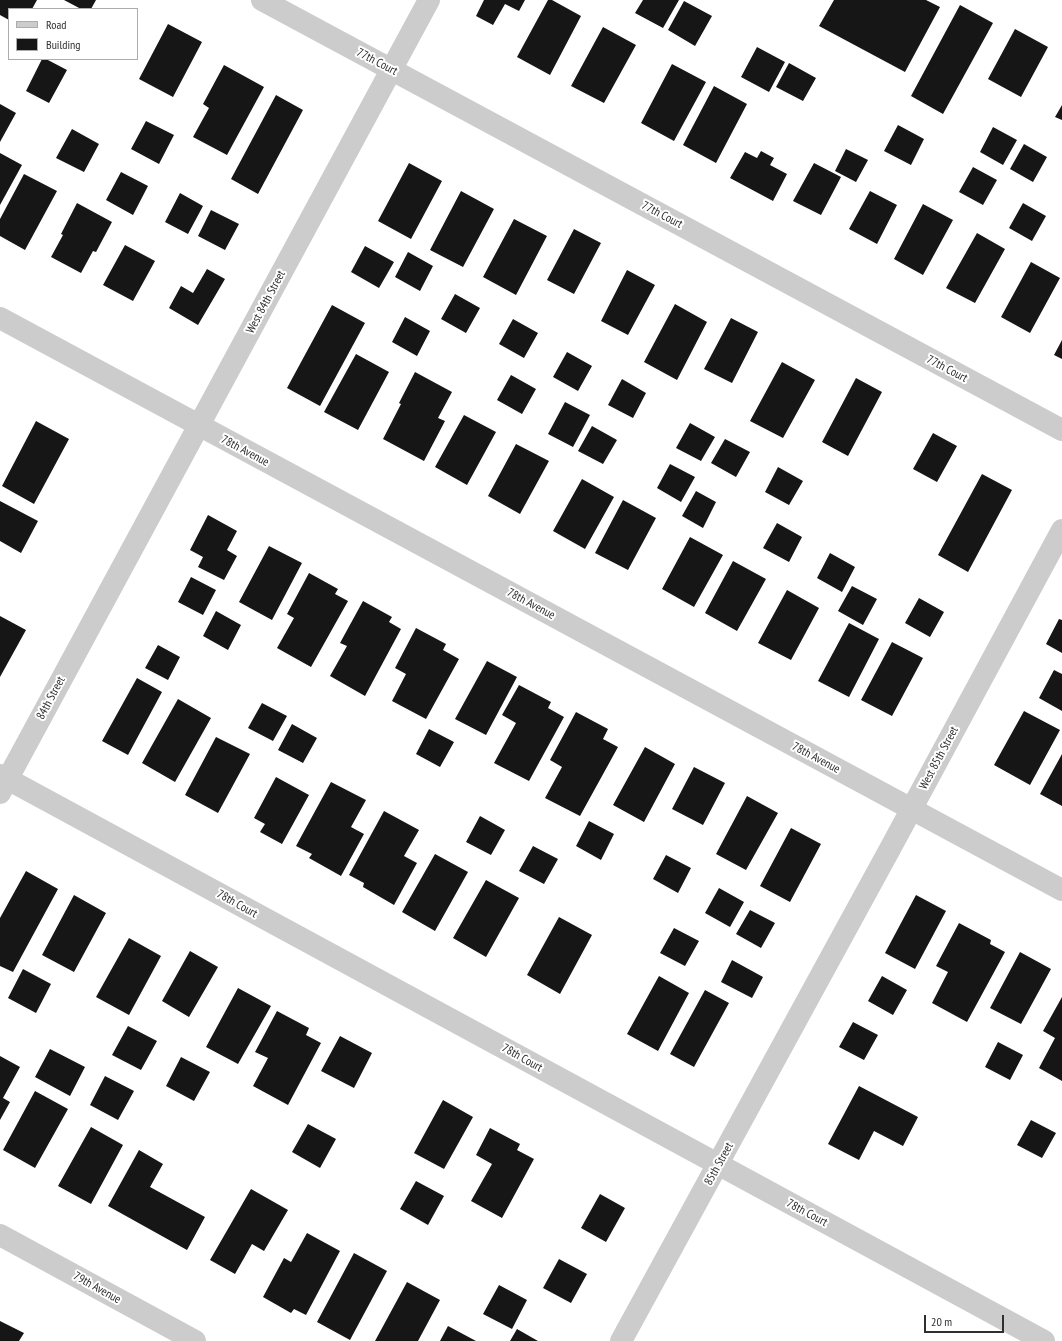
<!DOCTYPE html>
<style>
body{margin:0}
#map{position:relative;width:1062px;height:1341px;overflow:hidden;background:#fff;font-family:"PT Sans Narrow",sans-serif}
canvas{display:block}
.legend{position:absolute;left:8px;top:8px;width:130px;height:52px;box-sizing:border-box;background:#fff;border:1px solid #acacac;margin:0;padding:5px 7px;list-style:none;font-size:12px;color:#2f2f2f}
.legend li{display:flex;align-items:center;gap:8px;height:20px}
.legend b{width:20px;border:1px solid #acacac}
.scale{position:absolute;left:924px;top:1315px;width:80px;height:18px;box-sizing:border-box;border:2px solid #2f2f2f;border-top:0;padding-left:5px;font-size:12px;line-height:14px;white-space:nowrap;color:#2f2f2f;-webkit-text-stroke:3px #fff;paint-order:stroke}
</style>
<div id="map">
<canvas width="1062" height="1341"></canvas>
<ul class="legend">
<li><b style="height:5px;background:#ccc"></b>Road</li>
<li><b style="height:11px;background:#161616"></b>Building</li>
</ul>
<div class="scale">20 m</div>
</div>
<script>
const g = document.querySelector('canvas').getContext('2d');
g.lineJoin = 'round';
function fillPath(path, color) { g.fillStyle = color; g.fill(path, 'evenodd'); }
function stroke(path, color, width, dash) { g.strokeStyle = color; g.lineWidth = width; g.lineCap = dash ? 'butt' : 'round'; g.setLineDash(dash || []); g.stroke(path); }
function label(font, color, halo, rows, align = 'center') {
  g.font = font + ' "PT Sans Narrow",sans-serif'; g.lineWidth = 4; g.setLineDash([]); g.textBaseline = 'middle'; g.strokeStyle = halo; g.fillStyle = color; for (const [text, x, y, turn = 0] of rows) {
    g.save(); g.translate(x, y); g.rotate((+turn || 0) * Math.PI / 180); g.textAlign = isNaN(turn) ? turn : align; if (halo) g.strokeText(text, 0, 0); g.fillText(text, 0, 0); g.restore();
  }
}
fillPath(new Path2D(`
 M0,0H37L32,9H9V20L0,15Z
 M64,0H96L91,9H81Z
 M484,0H525L519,11L505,4L493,25L476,16Z
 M548,0H552L581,16L550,75L517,57Z
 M643,0H679L663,28L635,13Z
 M834,0H926L940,7L905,72L819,26Z
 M684,1L712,16L695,46L668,30Z
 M960,5L993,23L943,114L911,96Z
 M168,24L202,42L173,97L139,79Z
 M603,27L636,45L604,103L571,86Z
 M1015,29L1048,47L1021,97L988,79Z
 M757,47L785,62L769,92L741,77Z
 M42,59H46L67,70L49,103L26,91Z
 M789,63L816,78L803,101L776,87Z
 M672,64L706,82L674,141L641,123Z
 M224,65L264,87L227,155L193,137L209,108L203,104Z
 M714,86L747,104L716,163L683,145Z
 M276,95L303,110L258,194L231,179Z
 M0,104L16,113L0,142Z
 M1062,105V120L1055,117Z
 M146,121L174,135L159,164L131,149Z
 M898,125L924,139L911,165L884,151Z
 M993,127L1017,140L1003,165L980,152Z
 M72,129L99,144L84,172L56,158Z
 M1024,144L1047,157L1033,182L1010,169Z
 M846,149L868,160L856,182L835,171Z
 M761,151L774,158L770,165L787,174L773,201L730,178L745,152L757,158Z
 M0,153L22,165L0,205Z
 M409,163L442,181L411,239L378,221Z
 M814,163L841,177L821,215L793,201Z
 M973,167L997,180L983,205L959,192Z
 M121,172L148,186L133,215L106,200Z
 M24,174L57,191L25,250L0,236V219Z
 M461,191L494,209L463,267L430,250Z
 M870,191L897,205L877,244L849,229Z
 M180,193L203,206L188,234L165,222Z
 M77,203L112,222L96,252L93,251L81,273L51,257L63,235L61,234Z
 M1023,203L1046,216L1032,241L1009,228Z
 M923,204L953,220L923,275L894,259Z
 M211,210L239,224L225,250L198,236Z
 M514,219L547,236L516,295L483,277Z
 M574,229L601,243L574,294L547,280Z
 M977,233L1005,249L975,303L946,288Z
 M125,245L155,261L133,301L103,285Z
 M365,246L394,262L379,288L351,272Z
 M408,252L433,266L420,291L395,277Z
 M1031,262L1060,278L1030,333L1001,317Z
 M207,269L225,279L198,325L169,308L181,286L193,293Z
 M627,270L655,285L628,335L601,321Z
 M455,294L480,308L466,333L441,319Z
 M675,304L707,322L677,380L644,362Z
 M332,305L365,323L320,406L287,388Z
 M405,317L430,331L417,356L392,342Z
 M731,318L758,332L732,383L704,369Z
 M513,319L538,333L524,358L499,344Z
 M1062,340V359L1054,355Z
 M567,352L592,366L578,391L553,377Z
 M356,354L389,372L358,430L324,412Z
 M782,362L815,380L783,438L750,421Z
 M415,372L452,392L438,418L445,421L424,461L383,439L401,404L399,403Z
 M511,375L536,389L522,414L497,400Z
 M856,378L882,392L848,456L822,442Z
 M622,379L646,393L633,418L608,405Z
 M565,402L590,415L573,447L548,434Z
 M464,415L496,432L467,485L435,467Z
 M36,421L69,439L34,504L2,486Z
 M690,423L715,437L701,461L676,448Z
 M592,426L617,440L603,464L578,451Z
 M933,433L957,446L937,482L913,469Z
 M725,439L750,452L736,477L711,463Z
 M516,444L549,461L520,514L488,496Z
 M670,464L695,477L681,502L657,488Z
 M778,467L803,481L789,505L765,492Z
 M982,474L1012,490L968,572L938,555Z
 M582,479L614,497L585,549L553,531Z
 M696,491L716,502L703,528L682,516Z
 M623,500L656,518L628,570L595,553Z
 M0,501L38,521L21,553L0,541Z
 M208,515L237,531L227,550L237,556L224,580L198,567L203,557L190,550Z
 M777,523L802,537L789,562L763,548Z
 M690,537L723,555L694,607L662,589Z
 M269,546L302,563L272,620L239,602Z
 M830,553L855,567L842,592L817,578Z
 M733,561L766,579L737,631L705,613Z
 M309,573L338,589L335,594L348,601L311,667L277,648L294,618L287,614Z
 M191,577L216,590L203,615L178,602Z
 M852,586L877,599L863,625L838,611Z
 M787,590L819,608L791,660L758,643Z
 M919,598L944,612L930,637L905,623Z
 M363,601L392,617L389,622L401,629L365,696L330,676L347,646L340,643Z
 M216,611L241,625L228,650L203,636Z
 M0,616L26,630L0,677Z
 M1059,619L1062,620V653L1046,644Z
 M849,623L879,639L849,697L818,681Z
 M416,628L446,644L443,650L459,659L426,719L392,701L406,674L395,668Z
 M892,642L923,658L892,716L861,700Z
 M158,645L180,657L168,680L145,668Z
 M487,661L517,677L486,735L455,719Z
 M1054,670L1062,674V711L1039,698Z
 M137,678L162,692L128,755L102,741Z
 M519,685L551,702L548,708L564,717L529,781L494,763L516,723L502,715Z
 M178,699L211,718L175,782L142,763Z
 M262,703L287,716L273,741L248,728Z
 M1024,711L1060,730L1030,785L994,765Z
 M576,712L608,729L603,739L618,747L580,816L545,798L562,767L550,760Z
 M292,724L317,738L303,763L278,750Z
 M429,729L454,742L440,767L416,754Z
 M216,737L250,754L218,813L185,795Z
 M645,747L675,764L644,822L613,805Z
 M1062,754V806L1040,794Z
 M694,767L725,783L703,825L672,809Z
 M276,777L309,795L282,844L260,832L265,824L254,818Z
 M331,782L366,800L351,827L364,834L341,876L309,858L312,854L296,846Z
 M747,796L778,813L746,870L716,854Z
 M384,811L419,830L404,856L417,863L394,905L363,887L364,883L349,875Z
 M480,816L505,830L491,855L466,842Z
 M589,821L614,834L601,860L576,846Z
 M791,828L821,844L790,902L760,886Z
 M533,846L558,859L544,884L519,871Z
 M435,854L468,872L435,931L402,912Z
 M666,855L691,868L678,893L653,879Z
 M26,871L58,889L13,972L0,966V918Z
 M486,880L519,898L486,957L453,938Z
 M719,888L744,902L730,927L705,913Z
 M74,895L106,913L74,972L42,955Z
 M916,895L946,911L915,969L885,953Z
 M750,910L775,923L761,948L736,934Z
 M559,917L592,935L560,994L527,975Z
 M959,923L991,940L990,944L1005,952L967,1022L932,1003L948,972L936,966Z
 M674,928L699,941L685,966L660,953Z
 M129,938L161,956L129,1015L96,997Z
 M190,951L218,967L189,1017L162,1001Z
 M1020,952L1051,969L1021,1024L990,1008Z
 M732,960L763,977L752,998L721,982Z
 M23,969L51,984L36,1013L8,998Z
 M659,976L689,993L658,1051L627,1034Z
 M882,976L907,990L893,1015L868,1001Z
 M238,988L271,1006L238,1064L206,1047Z
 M705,990L729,1003L694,1067L670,1054Z
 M1062,997V1081L1039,1068L1055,1038L1043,1031Z
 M277,1011L309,1028L306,1035L321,1043L288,1105L253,1086L268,1058L255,1052Z
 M853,1022L878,1035L864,1060L839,1047Z
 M128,1026L157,1041L141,1070L112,1055Z
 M340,1036L372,1053L354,1088L321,1071Z
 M998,1042L1023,1055L1010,1080L985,1067Z
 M50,1049L85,1067L70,1096L35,1077Z
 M0,1056L20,1067L3,1098L10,1102L0,1120Z
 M181,1057L210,1072L194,1101L166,1086Z
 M105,1076L134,1091L118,1120L90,1105Z
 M859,1086L918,1117L903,1146L874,1131L859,1160L828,1144Z
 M35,1091L68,1109L35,1168L3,1150Z
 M443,1100L473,1117L444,1169L414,1153Z
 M1031,1120L1056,1133L1042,1158L1017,1145Z
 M308,1124L336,1139L320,1168L292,1152Z
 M91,1127L123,1145L91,1204L58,1186Z
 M490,1128L520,1144L517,1150L534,1159L502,1218L471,1201L492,1164L476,1155Z
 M139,1150L163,1164L150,1187L205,1217L187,1250L108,1206Z
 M416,1181L444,1196L428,1225L400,1209Z
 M251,1189L288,1210L264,1251L252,1244L235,1274L210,1260Z
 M600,1194L625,1208L606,1242L581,1228Z
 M307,1233L340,1251L306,1315L294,1309L291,1313L263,1297L284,1258L291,1262Z
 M354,1253L387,1271L350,1340L317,1322Z
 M559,1259L587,1274L571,1303L543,1288Z
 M407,1282L440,1300L418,1341H375Z
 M499,1285L527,1300L512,1329L483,1314Z
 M0,1321L24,1333L19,1341H0Z
 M448,1326L476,1341H440Z
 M517,1329L538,1341H510Z`), '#161616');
stroke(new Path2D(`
 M262,0L1062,430
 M0,318L1062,890
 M0,775L1044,1341
 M0,793L429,0
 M0,1235L195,1341
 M621,1341L891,847L1062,530`), '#ccc', 22);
label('12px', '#2f2f2f', '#fff', [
 ["77th Court",377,62,28],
 ["77th Court",662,215,28],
 ["West 84th Street",266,302,-62],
 ["77th Court",947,369,28],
 ["78th Avenue",245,451,28],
 ["78th Avenue",531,604,28],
 ["84th Street",51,698,-62],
 ["78th Avenue",816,758,28],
 ["West 85th Street",939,758,-62],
 ["78th Court",237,904,29],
 ["78th Court",522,1058,29],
 ["85th Street",719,1164,-61],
 ["78th Court",807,1213,28],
 ["79th Avenue",97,1288,29]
]);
</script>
